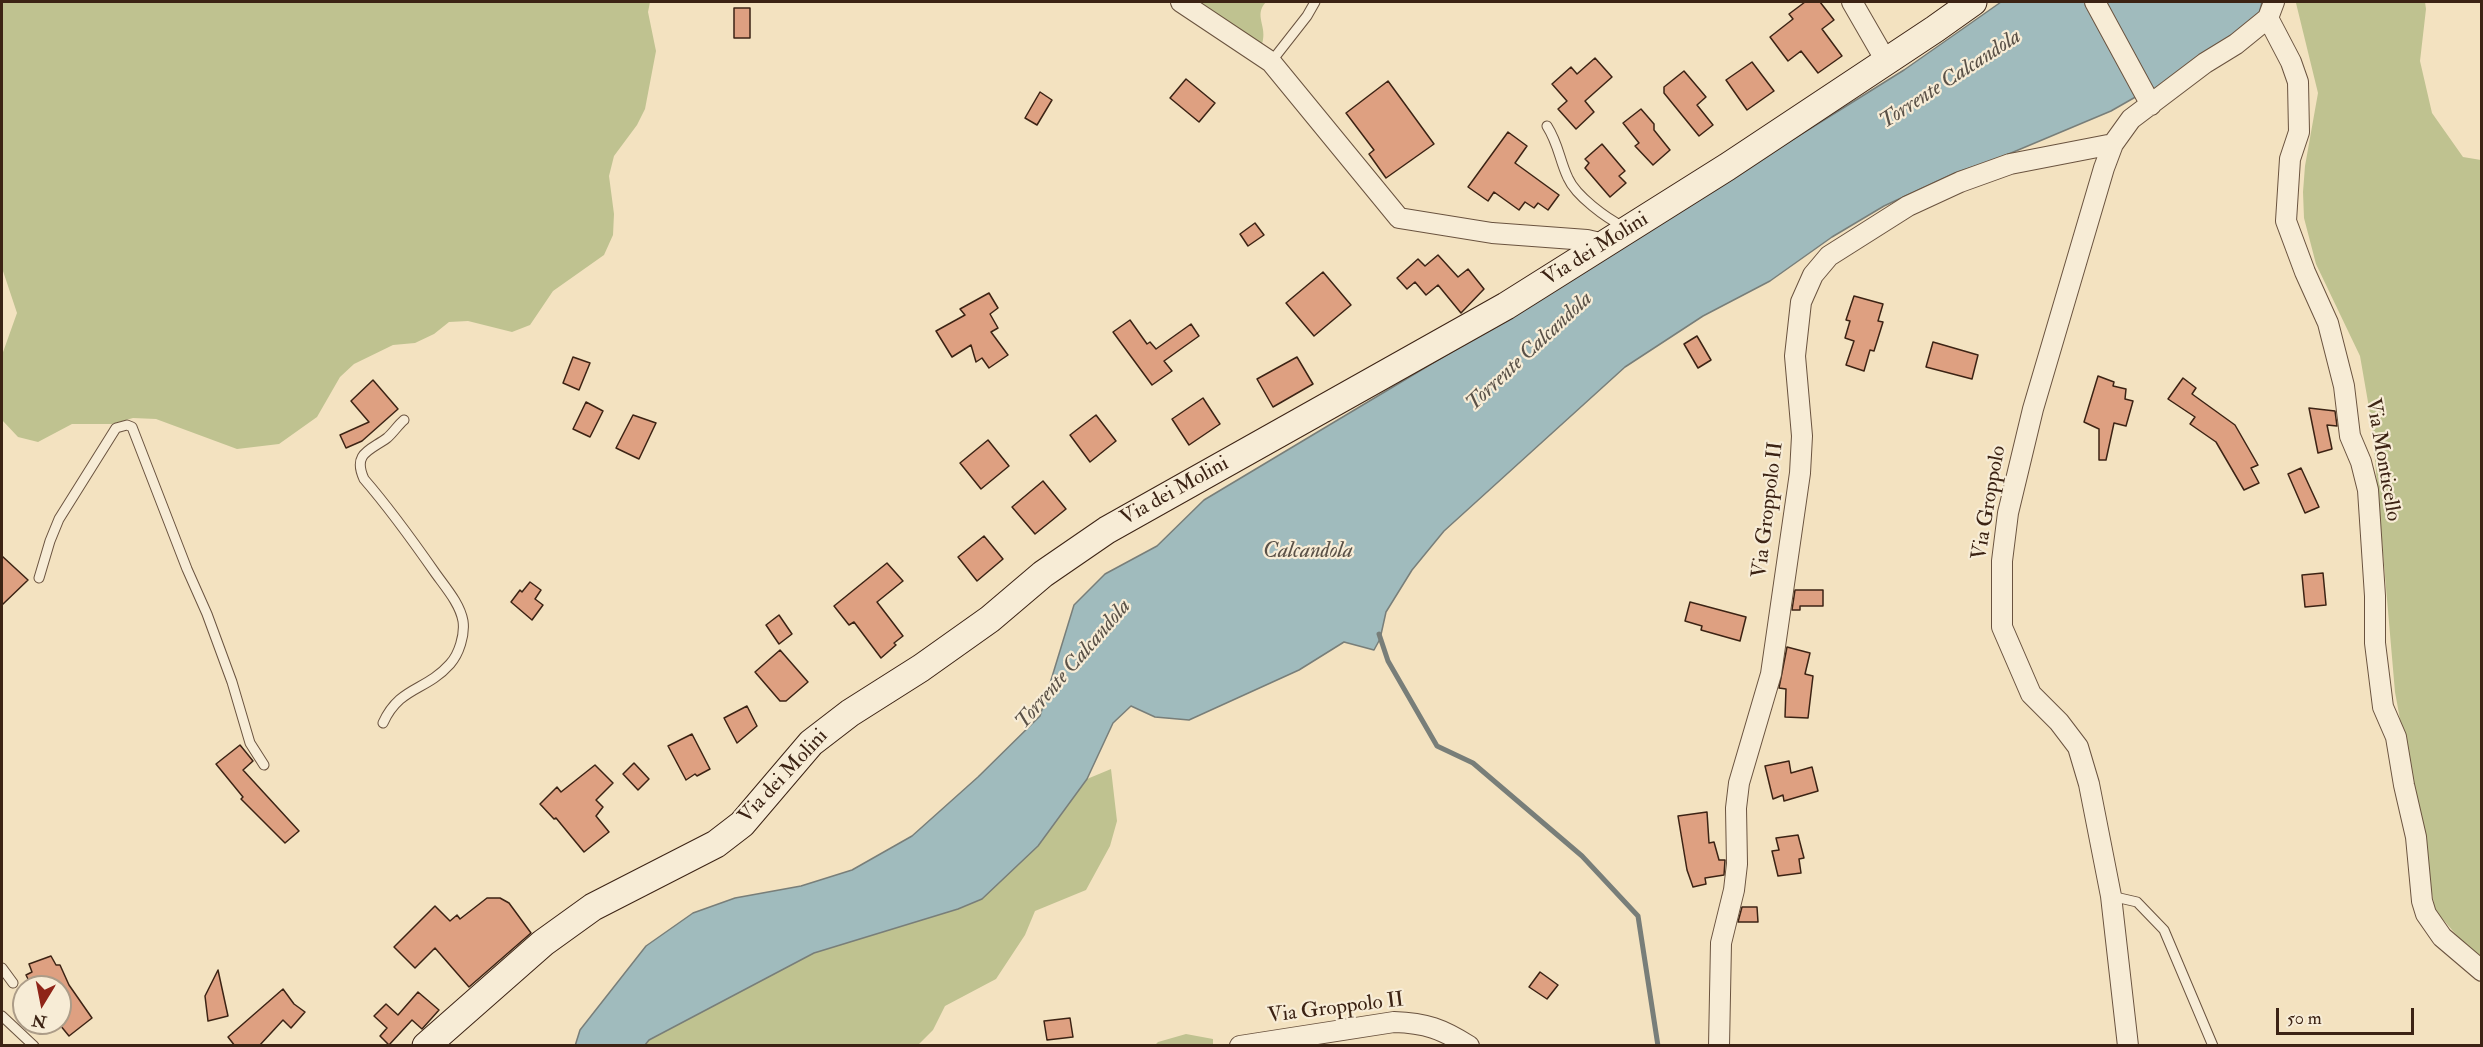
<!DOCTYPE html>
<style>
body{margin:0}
#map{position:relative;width:2483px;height:1047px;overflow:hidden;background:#f3e2c0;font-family:"IM FELL Double Pica",serif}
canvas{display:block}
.frame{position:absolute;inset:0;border:3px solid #3c2314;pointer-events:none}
.north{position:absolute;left:12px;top:975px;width:60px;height:60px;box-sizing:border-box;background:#f7ecd6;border:2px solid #ac9c88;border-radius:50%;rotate:190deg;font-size:16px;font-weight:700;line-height:24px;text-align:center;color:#3c2314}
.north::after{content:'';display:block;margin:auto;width:21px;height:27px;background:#8f2418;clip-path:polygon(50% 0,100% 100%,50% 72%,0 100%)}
.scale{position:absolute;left:2276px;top:1008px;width:138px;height:27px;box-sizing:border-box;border:3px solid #3c2314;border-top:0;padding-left:8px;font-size:18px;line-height:21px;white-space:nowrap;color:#3c2314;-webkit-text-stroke:4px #f7ecd6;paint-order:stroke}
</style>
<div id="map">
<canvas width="2483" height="1047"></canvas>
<div class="frame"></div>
<div class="north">N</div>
<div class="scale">50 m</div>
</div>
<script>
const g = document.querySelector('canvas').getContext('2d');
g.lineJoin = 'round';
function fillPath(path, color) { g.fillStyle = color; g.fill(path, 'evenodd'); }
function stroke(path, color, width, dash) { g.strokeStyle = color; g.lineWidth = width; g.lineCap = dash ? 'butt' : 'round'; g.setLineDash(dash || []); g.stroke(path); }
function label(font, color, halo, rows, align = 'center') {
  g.font = font + ' "IM FELL Double Pica",serif'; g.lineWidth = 4.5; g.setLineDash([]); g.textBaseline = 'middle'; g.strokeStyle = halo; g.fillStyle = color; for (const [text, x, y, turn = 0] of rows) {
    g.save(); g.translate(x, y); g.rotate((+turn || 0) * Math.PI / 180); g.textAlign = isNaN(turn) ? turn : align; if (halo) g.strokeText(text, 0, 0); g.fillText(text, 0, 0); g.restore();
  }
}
fillPath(new Path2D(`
 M2,2H650L648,12L656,51L645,109L637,125L614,156L609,176L614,214L613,235L604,255L553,291L530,325L512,332L468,321L449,322L434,334L415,343L393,345L354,364L340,377L317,417L279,444L237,449L156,419L133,418L112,424H72L38,442L18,437L2,420V355L17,313L2,268Z
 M1195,2H1266C1253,16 1268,26 1262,44Z
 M2298,2H2425L2426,9L2420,61L2432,113L2463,157L2481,160V959L2470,951L2435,910L2395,692L2372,425L2360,356L2316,264L2304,218L2303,192L2305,166L2318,93L2296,3Z
 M1111,769L1117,821L1110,846L1086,890L1035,911L1025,935L996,979L945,1006L933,1030L918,1045L645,1046L649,1040L814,953L958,909L1038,846L1087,779Z
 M1186,1034L1213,1039V1045H1155L1158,1042Z`), '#bfc290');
const water = new Path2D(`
 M2001,2H2262L2258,18L2152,93L2146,91L2111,111L1992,161L1957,172L1884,206L1832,237L1770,281L1703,316L1625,367L1444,531L1412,570L1386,612L1380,639L1374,650L1344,642L1299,670L1189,720L1155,717L1131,706L1113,723L1087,779L1038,846L982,899L958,909L814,953L649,1040L645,1045L575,1046L580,1030L646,946L693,913L735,898L801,886L852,870L912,836L978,777L1040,716L1074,605L1105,574L1157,546L1204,500L1473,339L1904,70Z`);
fillPath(water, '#a0bbbd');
stroke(water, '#787e79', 1.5);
stroke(new Path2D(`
 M1379,634L1388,661L1437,746L1473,763L1582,856L1638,916L1658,1046`), '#787e79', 5);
const building = new Path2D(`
 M1805,2H1820L1834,20L1822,29L1842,56L1818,73L1801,51L1788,61L1770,37L1793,19L1789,14Z
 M734,8H750V38H734Z
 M1595,58L1612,77L1585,101L1594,112L1576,129L1558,109L1567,101L1552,84L1571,67L1577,74Z
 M1752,62L1774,91L1747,110L1726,80Z
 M1684,71L1706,97L1697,105L1713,125L1699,136L1664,93V87Z
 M1186,79L1215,103L1199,122L1170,98Z
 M1388,81L1434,144L1386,178L1369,154L1374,150L1346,113Z
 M1040,92L1052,100L1037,125L1025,118Z
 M1641,109L1654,124V130L1670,150L1653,165L1635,146L1639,143L1623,123Z
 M1508,132L1527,146L1515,163L1559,195L1548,210L1538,203L1534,208L1525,202L1519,210L1494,192L1488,201L1468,187Z
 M1602,144L1625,171L1619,176L1626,183L1610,197L1585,168L1589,163L1585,159Z
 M1255,223L1264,235L1248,246L1240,234Z
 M1438,255L1458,277L1468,269L1484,289L1461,313L1438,285L1426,295L1415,282L1407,289L1397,278L1418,259L1425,266Z
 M1323,272L1351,305L1314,336L1286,303Z
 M989,293L998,308L990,314L998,328L991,332L1008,355L989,368L982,358L976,362L971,345L952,357L936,331L965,315L960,309Z
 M1854,296L1883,304L1878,321L1883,322L1874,351L1870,350L1864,371L1846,365L1854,341L1845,338L1850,321L1846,320Z
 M1130,320L1147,344L1150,342L1156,349L1191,324L1199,336L1164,361L1172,371L1152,385L1113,332Z
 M1697,336L1711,360L1698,368L1684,344Z
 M1933,342L1978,355L1972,379L1926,367Z
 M573,357L590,363L579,390L563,383Z
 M1297,357L1313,384L1273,407L1257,379Z
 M2098,376L2114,382L2113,386L2126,389L2125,399L2133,401L2126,426L2114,423L2106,460H2099V429L2084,422Z
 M2183,378L2196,388L2192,394L2235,425L2258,465L2251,468L2259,483L2244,490L2216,442L2190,424L2195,417L2168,399Z
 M373,380L398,409L362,441L346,448L340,435L369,422L351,401Z
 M1203,398L1220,424L1189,445L1172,419Z
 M586,402L603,411L590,437L573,429Z
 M2309,408L2335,411L2337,426L2327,425L2332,449L2318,453Z
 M633,415L656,423L639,459L616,448Z
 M1096,415L1116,441L1090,462L1070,435Z
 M988,440L1009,466L981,489L960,463Z
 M2301,468L2319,507L2305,513L2288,474Z
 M1043,481L1066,509L1035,534L1012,507Z
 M984,536L1003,559L977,581L958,557Z
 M2,556L28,580L2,605Z
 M887,563L903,581L877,602L903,636L894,643L896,645L881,658L854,622L849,625L834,606Z
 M2323,573L2326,605L2305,607L2302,575Z
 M530,582L541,590L535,599L543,605L532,620L511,602L520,590L522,592Z
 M1795,590H1823V606H1800V610H1792Z
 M1690,602L1746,617L1740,641L1701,630L1702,626L1685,621Z
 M779,615L792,634L779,644L766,625Z
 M1787,647L1810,653L1805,674L1813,676L1808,718L1785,717L1786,689L1779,688Z
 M780,650L808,682L786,701H780L755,672Z
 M747,706L757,726L737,743L724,718Z
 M692,734L710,769L697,776L695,774L686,780L668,746Z
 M240,745L253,761L243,770L299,831L285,843L241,799L243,797L216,764Z
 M1789,761L1791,773L1812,767L1818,791L1784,801L1783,795L1773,799L1765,766Z
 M634,763L649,779L638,790L623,774Z
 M595,765L613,783L596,800L603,807L596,816L609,832L584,852L556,818L554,819L540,804L557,787L561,792Z
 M1707,812L1709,843L1714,842L1719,860H1725L1724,875L1705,878L1706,884L1693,887L1687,870L1678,816Z
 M1798,835L1804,858L1799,859L1801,873L1778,876L1772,851L1779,850L1776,838Z
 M487,898H500L509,903L531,933L469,987L435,948L415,968L394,947L435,906L450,921L457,915L460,919Z
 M1742,907H1757L1758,922H1738Z
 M51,956L56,965H60L69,985L92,1018L69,1036L60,1025V987H32L26,975L32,972L29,964Z
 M218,970L228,1016L208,1021L205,996Z
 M1540,972L1558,985L1547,999L1529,987Z
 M283,989L294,1004L305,1012L291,1028L283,1020L259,1046H235L228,1037Z
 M418,992L439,1010L422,1029L412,1020L389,1045L380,1036L387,1028L374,1016L386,1004L398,1015Z
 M1070,1018L1073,1037L1047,1040L1044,1021Z`);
fillPath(building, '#dea081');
stroke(building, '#3c2314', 1.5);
const lane = new Path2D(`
 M1271,62L1307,16L1315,2
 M1547,126C1559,145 1559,159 1568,178C1576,196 1606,218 1624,227
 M39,578L50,541L59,519L116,428L127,425L132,427L187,569L207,614L232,682L250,743L264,765
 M383,723C400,686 425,692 450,664C459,654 465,635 463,621C460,604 446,588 436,574C413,541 390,509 364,479C352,453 371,450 387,438C393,433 398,425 404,420
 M2111,896L2137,902L2164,930L2213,1046
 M2,968L13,983
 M2,1016L34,1046`);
const street = new Path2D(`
 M1181,2L1271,62L1399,218L1492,233L1587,240L1604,244
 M1852,2L1886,61
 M2095,2L2151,105
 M2268,18L2291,62L2298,82L2299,132L2290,159L2286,221L2305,272L2328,323L2344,386L2350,436L2361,462L2368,490L2375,596V643L2383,707L2396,737L2404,785L2416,837L2422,901L2426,914L2442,937L2482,971
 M1240,1046L1394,1022C1426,1023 1442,1029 1469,1046
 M1719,1046L1721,943L1734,890L1737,864L1736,808L1739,783L1771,674L1800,473L1802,436L1795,356L1801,302L1813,275L1829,256L1908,206L1960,182L2010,164L2113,144
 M2128,1046L2111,896L2089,784L2078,747L2059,722L2031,694L2002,627V561L2008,513L2033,409L2104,168L2113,144L2131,119L2205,63L2236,44L2268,18L2274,2`);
const secondary = new Path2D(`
 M426,1046L543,943L593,907L716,844L742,824L811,743L850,713L921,668L990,619L1043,574L1107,530L1506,306L1727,167L1935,29L1973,2`);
stroke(lane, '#6a533f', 11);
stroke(street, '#6a533f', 22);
stroke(secondary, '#3c2314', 29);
stroke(lane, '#f7ecd6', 9);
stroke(street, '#f7ecd6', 20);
stroke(secondary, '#f7ecd6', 27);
label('21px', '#3c2314', '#f7ecd6', [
 ["Via dei Molini",1596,250,-32],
 ["Via Monticello",2382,460,80],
 ["Via dei Molini",1175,492,-29],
 ["Via Groppolo",1990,503,-80],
 ["Via Groppolo II",1769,510,-83],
 ["Via dei Molini",784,777,-47],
 ["Via Groppolo II",1336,1009,-7]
]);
label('italic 22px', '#5a5147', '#f7ecd6', [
 ["Torrente Calcandola",1951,80,-33],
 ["Torrente Calcandola",1530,352,-43],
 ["Calcandola",1308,552],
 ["Torrente Calcandola",1074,665,-49]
]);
</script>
